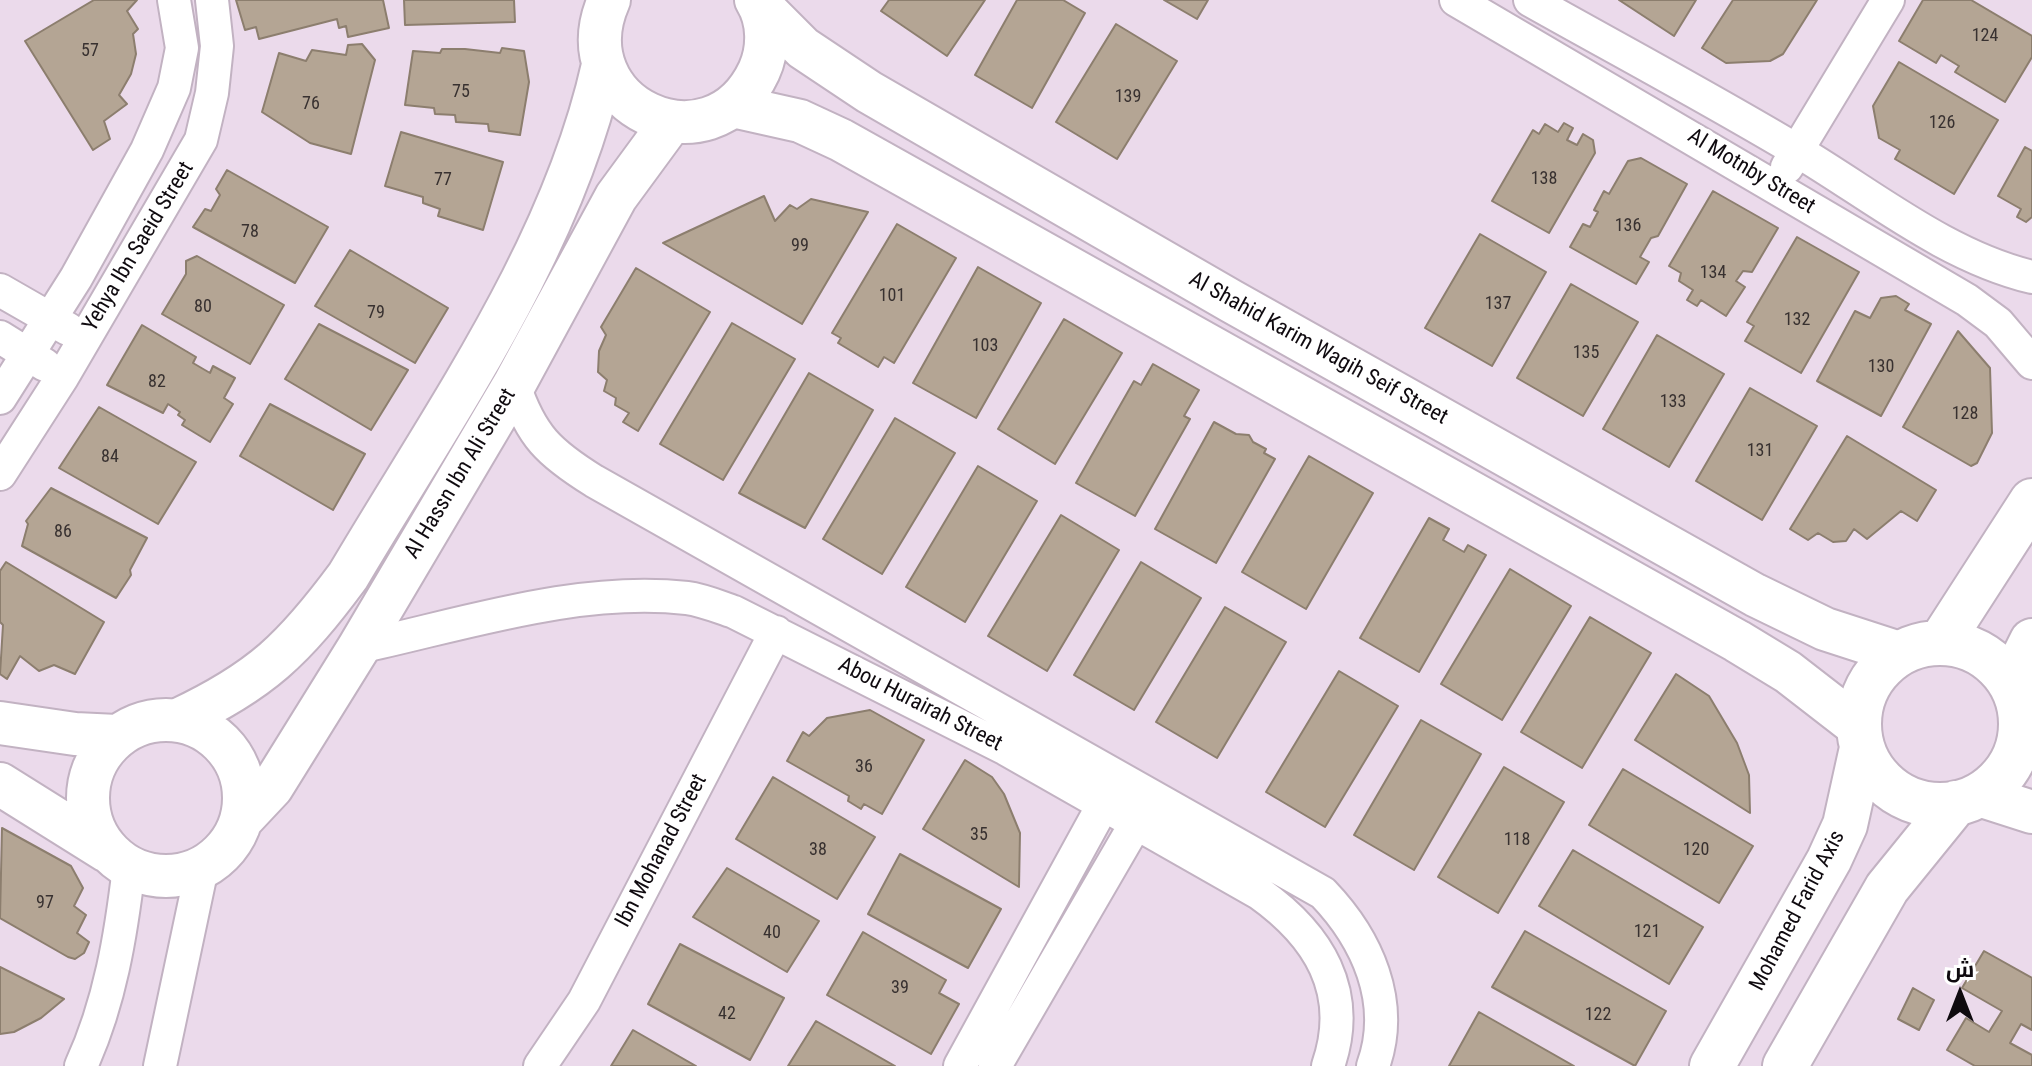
<!DOCTYPE html>
<meta charset="utf-8">
<style>
body{margin:0}
#map{position:relative;width:2032px;height:1066px;overflow:hidden;background:#ebdaeb;font-family:"Roboto Condensed",Cairo,sans-serif}
canvas{display:block}
.north{position:absolute;left:1920px;top:954px;width:80px;height:80px;-webkit-text-stroke:6px #fff;paint-order:stroke;rotate:0deg;font-size:22px;font-weight:700;line-height:32px;text-align:center;color:#0f0a0f}
.north::after{content:'';display:block;margin:auto;width:28px;height:36px;background:#0f0a0f;clip-path:polygon(50% 0,100% 100%,50% 72%,0 100%)}
</style>
<div id="map">
<canvas width="2032" height="1066"></canvas>
<div class="north">ش</div>
</div>
<script>
const g = document.querySelector('canvas').getContext('2d');
g.lineJoin = 'round';
function fillPath(path, color) { g.fillStyle = color; g.fill(path, 'evenodd'); }
function stroke(path, color, width, dash) { g.strokeStyle = color; g.lineWidth = width; g.lineCap = dash ? 'butt' : 'round'; g.setLineDash(dash || []); g.stroke(path); }
function label(font, color, halo, rows, align = 'center') {
  g.font = font + ' "Roboto Condensed",sans-serif'; g.lineWidth = 8; g.setLineDash([]); g.textBaseline = 'middle'; g.strokeStyle = halo; g.fillStyle = color; for (const [text, x, y, turn = 0] of rows) {
    g.save(); g.translate(x, y); g.rotate((+turn || 0) * Math.PI / 180); g.textAlign = isNaN(turn) ? turn : align; if (halo) g.strokeText(text, 0, 0); g.fillText(text, 0, 0); g.restore();
  }
}
const building = new Path2D(`
 M94,0H137L127,11L138,29L133,34L136,54L131,74L119,95L127,104L104,121L110,139L93,150L25,41Z
 M236,0H383L389,28L348,37L346,26L339,28L337,19L259,39L256,27L245,30Z
 M404,0H514L515,22L405,25Z
 M889,0H985L947,56L881,11Z
 M1017,0H1063L1085,13L1032,108L975,75Z
 M1164,0H1208L1197,19Z
 M1619,0H1696L1674,36Z
 M1733,0H1817L1783,54L1770,61L1726,63L1702,48Z
 M1923,0H1971L2032,36V57L2005,102L1955,72L1959,66L1941,55L1936,63L1899,41Z
 M1116,24L1177,61L1117,159L1056,122Z
 M362,44L375,60L351,154L310,143L262,112L279,53L306,61L312,50L346,55L348,45Z
 M502,48L524,51L529,82L520,135L489,131L488,124L456,122L455,115L435,114L434,108L405,105L413,51L440,53L442,49H465L500,53Z
 M1899,62L1998,120L1954,194L1895,159L1900,150L1879,138L1873,106Z
 M1564,123L1573,128L1567,140L1577,145L1583,134L1593,140L1595,153L1549,233L1492,201L1533,130L1539,134L1545,124L1558,132Z
 M401,132L503,162L483,230L438,216L440,209L423,203V197L385,186Z
 M2025,147L2032,151V217L2026,222L2017,217L2021,209L1998,196Z
 M1641,158L1687,184L1658,236L1651,238L1640,257L1649,262L1636,284L1570,247L1583,224L1590,227L1598,212L1594,210L1604,191L1609,194L1628,161Z
 M227,170L328,227L295,283L193,227L205,209L211,211L220,195L216,189Z
 M1713,191L1778,228L1752,272L1743,271L1736,281L1745,287L1726,316L1701,300L1697,306L1687,300L1693,290L1679,281L1681,273L1669,266Z
 M764,196L775,221L790,205L797,209L811,199L868,212L802,324L663,243Z
 M897,224L956,258L894,363L884,357L878,367L838,343L841,338L832,333Z
 M1480,234L1546,272L1492,366L1425,328Z
 M1797,237L1859,272L1801,373L1745,341L1754,326L1747,322Z
 M350,250L448,308L415,363L315,306Z
 M197,256L284,305L250,364L162,314L186,274V261Z
 M978,267L1041,303L976,418L913,383Z
 M636,268L710,312L638,431L623,422L629,413L615,405L616,398L604,391L607,380L598,372L599,351L606,335L601,327Z
 M1571,284L1638,322L1583,416L1517,378Z
 M1896,296L1909,304L1905,310L1931,324L1881,416L1817,381L1855,311L1870,318L1881,298Z
 M1064,319L1122,353L1055,464L998,429Z
 M732,323L795,359L723,480L660,444Z
 M319,324L408,370L371,430L285,379Z
 M142,325L196,357L193,363L210,373L213,366L235,378L224,398L233,404L210,442L182,425L185,420L178,415L180,412L168,404L163,413L107,385Z
 M1958,331L1990,368L1992,433L1977,463L1971,466L1903,427Z
 M1657,335L1724,374L1669,467L1603,429Z
 M1153,364L1199,390L1184,416L1190,419L1135,516L1076,483L1134,381L1141,385Z
 M809,373L873,410L805,528L739,493Z
 M1750,388L1817,426L1762,520L1696,481Z
 M270,404L365,454L333,510L240,456Z
 M99,407L196,462L158,524L59,468Z
 M895,418L955,453L882,574L823,539Z
 M1214,422L1236,434L1249,435L1253,442L1266,449L1264,453L1275,459L1216,563L1155,529Z
 M1847,436L1936,490L1917,521L1901,511L1867,539L1854,529L1846,541L1833,542L1818,533L1808,540L1790,529Z
 M1309,456L1373,493L1306,609L1242,572Z
 M978,466L1037,501L965,622L906,587Z
 M51,488L147,538L130,570L131,575L116,598L22,546L28,524L26,521Z
 M1061,515L1119,550L1047,671L988,636Z
 M1429,518L1449,529L1443,540L1464,552L1468,545L1486,555L1419,672L1360,638Z
 M6,562L104,622L75,674L54,665L39,671L20,656L7,679L0,674L3,625L0,622V571Z
 M1141,562L1201,598L1134,710L1074,675Z
 M1510,569L1571,606L1502,720L1441,684Z
 M1225,607L1286,642L1217,758L1156,722Z
 M1590,617L1651,653L1582,768L1521,732Z
 M1339,671L1398,706L1325,827L1266,792Z
 M1676,674L1709,696L1737,743L1749,775L1750,813L1635,740Z
 M870,710L924,740L882,814L864,804L861,809L848,801L849,796L787,761L803,732L809,736L827,718Z
 M1421,720L1481,754L1414,870L1354,835Z
 M965,760L992,777L1004,794L1020,833L1019,887L923,829Z
 M1504,767L1564,802L1498,913L1438,877Z
 M1623,769L1753,846L1719,903L1589,825Z
 M773,777L875,837L837,899L736,839Z
 M2,828L71,866L83,888L74,906L86,915L77,933L89,942L84,953L75,959L68,957L0,918Z
 M1573,850L1703,927L1669,984L1539,906Z
 M900,854L1001,909L968,968L868,914Z
 M727,868L819,921L787,972L693,917Z
 M1525,931L1666,1011L1635,1066L1492,987Z
 M863,932L946,980L939,993L959,1004L931,1054L827,995Z
 M680,944L784,998L750,1060L648,1004Z
 M1984,951L2032,978V1030L2021,1024L2010,1043L2032,1055V1066H1975L1947,1050L1966,1018L1989,1032L2002,1011L1962,988Z
 M0,967L64,999L41,1018L14,1032L0,1034Z
 M1913,988L1934,1000L1919,1030L1898,1019Z
 M1479,1012L1574,1066H1449Z
 M816,1021L895,1066H788Z
 M633,1030L696,1066H611Z`);
fillPath(building, '#b4a594');
stroke(building, '#8c7e6e', 2);
const minor = new Path2D(`
 M1456,0L1967,300L1998,323L2032,363
 M1530,0C1619,50 1709,98 1796,150C1872,195 1945,256 2032,277
 M1787,167L1888,0
 M0,290L68,329
 M0,337L45,365
 M514,385C531,436 549,453 594,481L1323,893C1367,939 1396,1002 1373,1066
 M0,398L76,278L147,150L174,88L182,48L174,0
 M0,474L63,376L201,140L212,93L217,46L212,0
 M359,647C465,624 578,586 687,598C703,600 719,607 734,612L1006,749L1259,893C1318,935 1354,991 1328,1066
 M81,1066C110,1003 121,935 129,867
 M160,1066L202,868
 M540,1066L584,1001L776,632
 M960,1066L1113,787
 M995,1066L1146,806`);
const tertiary = new Path2D(`
 M609,0C562,106 711,174 759,71C769,49 769,21 756,0
 M760,5L803,48L869,92L1231,301L1755,595L1825,629L1899,653
 M733,106L800,121L841,140L1737,641L1788,672L1859,727
 M88 798a78 78 0 1 1 156 0a78 78 0 1 1-156 0Z
 M178,720C261,681 294,649 348,576C443,415 562,250 603,65
 M0,723L75,734L117,736
 M2022,727L2032,733
 M0,784L107,851
 M1979,795L2032,812
 M241,820L272,787L359,647L514,385L616,197L671,122`);
const secondary = new Path2D(`
 M1941,642L2032,501
 M1859 724a81 81 0 1 1 162 0a81 81 0 1 1-162 0Z
 M2011,683L2032,641
 M1712,1066L1829,860L1845,825L1862,748
 M1785,1066L1887,888L1956,803`);
stroke(minor, '#c2b2c2', 36);
stroke(tertiary, '#c2b2c2', 46);
stroke(secondary, '#c2b2c2', 48);
stroke(minor, '#fff', 32);
stroke(tertiary, '#fff', 42);
stroke(secondary, '#fff', 44);
label('18px', '#383130', null, [
 ["124",1985,36],
 ["57",90,51],
 ["75",461,92],
 ["139",1128,97],
 ["76",311,104],
 ["126",1942,123],
 ["138",1544,179],
 ["77",443,180],
 ["136",1628,226],
 ["78",250,232],
 ["99",800,246],
 ["134",1713,273],
 ["101",892,296],
 ["137",1498,304],
 ["80",203,307],
 ["79",376,313],
 ["132",1797,320],
 ["103",985,346],
 ["135",1586,353],
 ["130",1881,367],
 ["82",157,382],
 ["133",1673,402],
 ["128",1965,414],
 ["131",1760,451],
 ["84",110,457],
 ["86",63,532],
 ["36",864,767],
 ["35",979,835],
 ["118",1517,840],
 ["38",818,850],
 ["120",1696,850],
 ["97",45,903],
 ["121",1647,932],
 ["40",772,933],
 ["39",900,988],
 ["42",727,1014],
 ["122",1598,1015]
]);
label('22px', '#0f0a0f', '#fff', [
 ["Al Motnby Street",1751,172,31],
 ["Yehya Ibn Saeid Street",139,247,-59],
 ["Al Shahid Karim Wagih Seif Street",1318,349,29],
 ["Al Hassn Ibn Ali Street",461,474,-59],
 ["Abou Hurairah Street",920,705,27],
 ["Ibn Mohanad Street",662,851,-62],
 ["Mohamed Farid Axis",1798,911,-62]
]);
</script>
